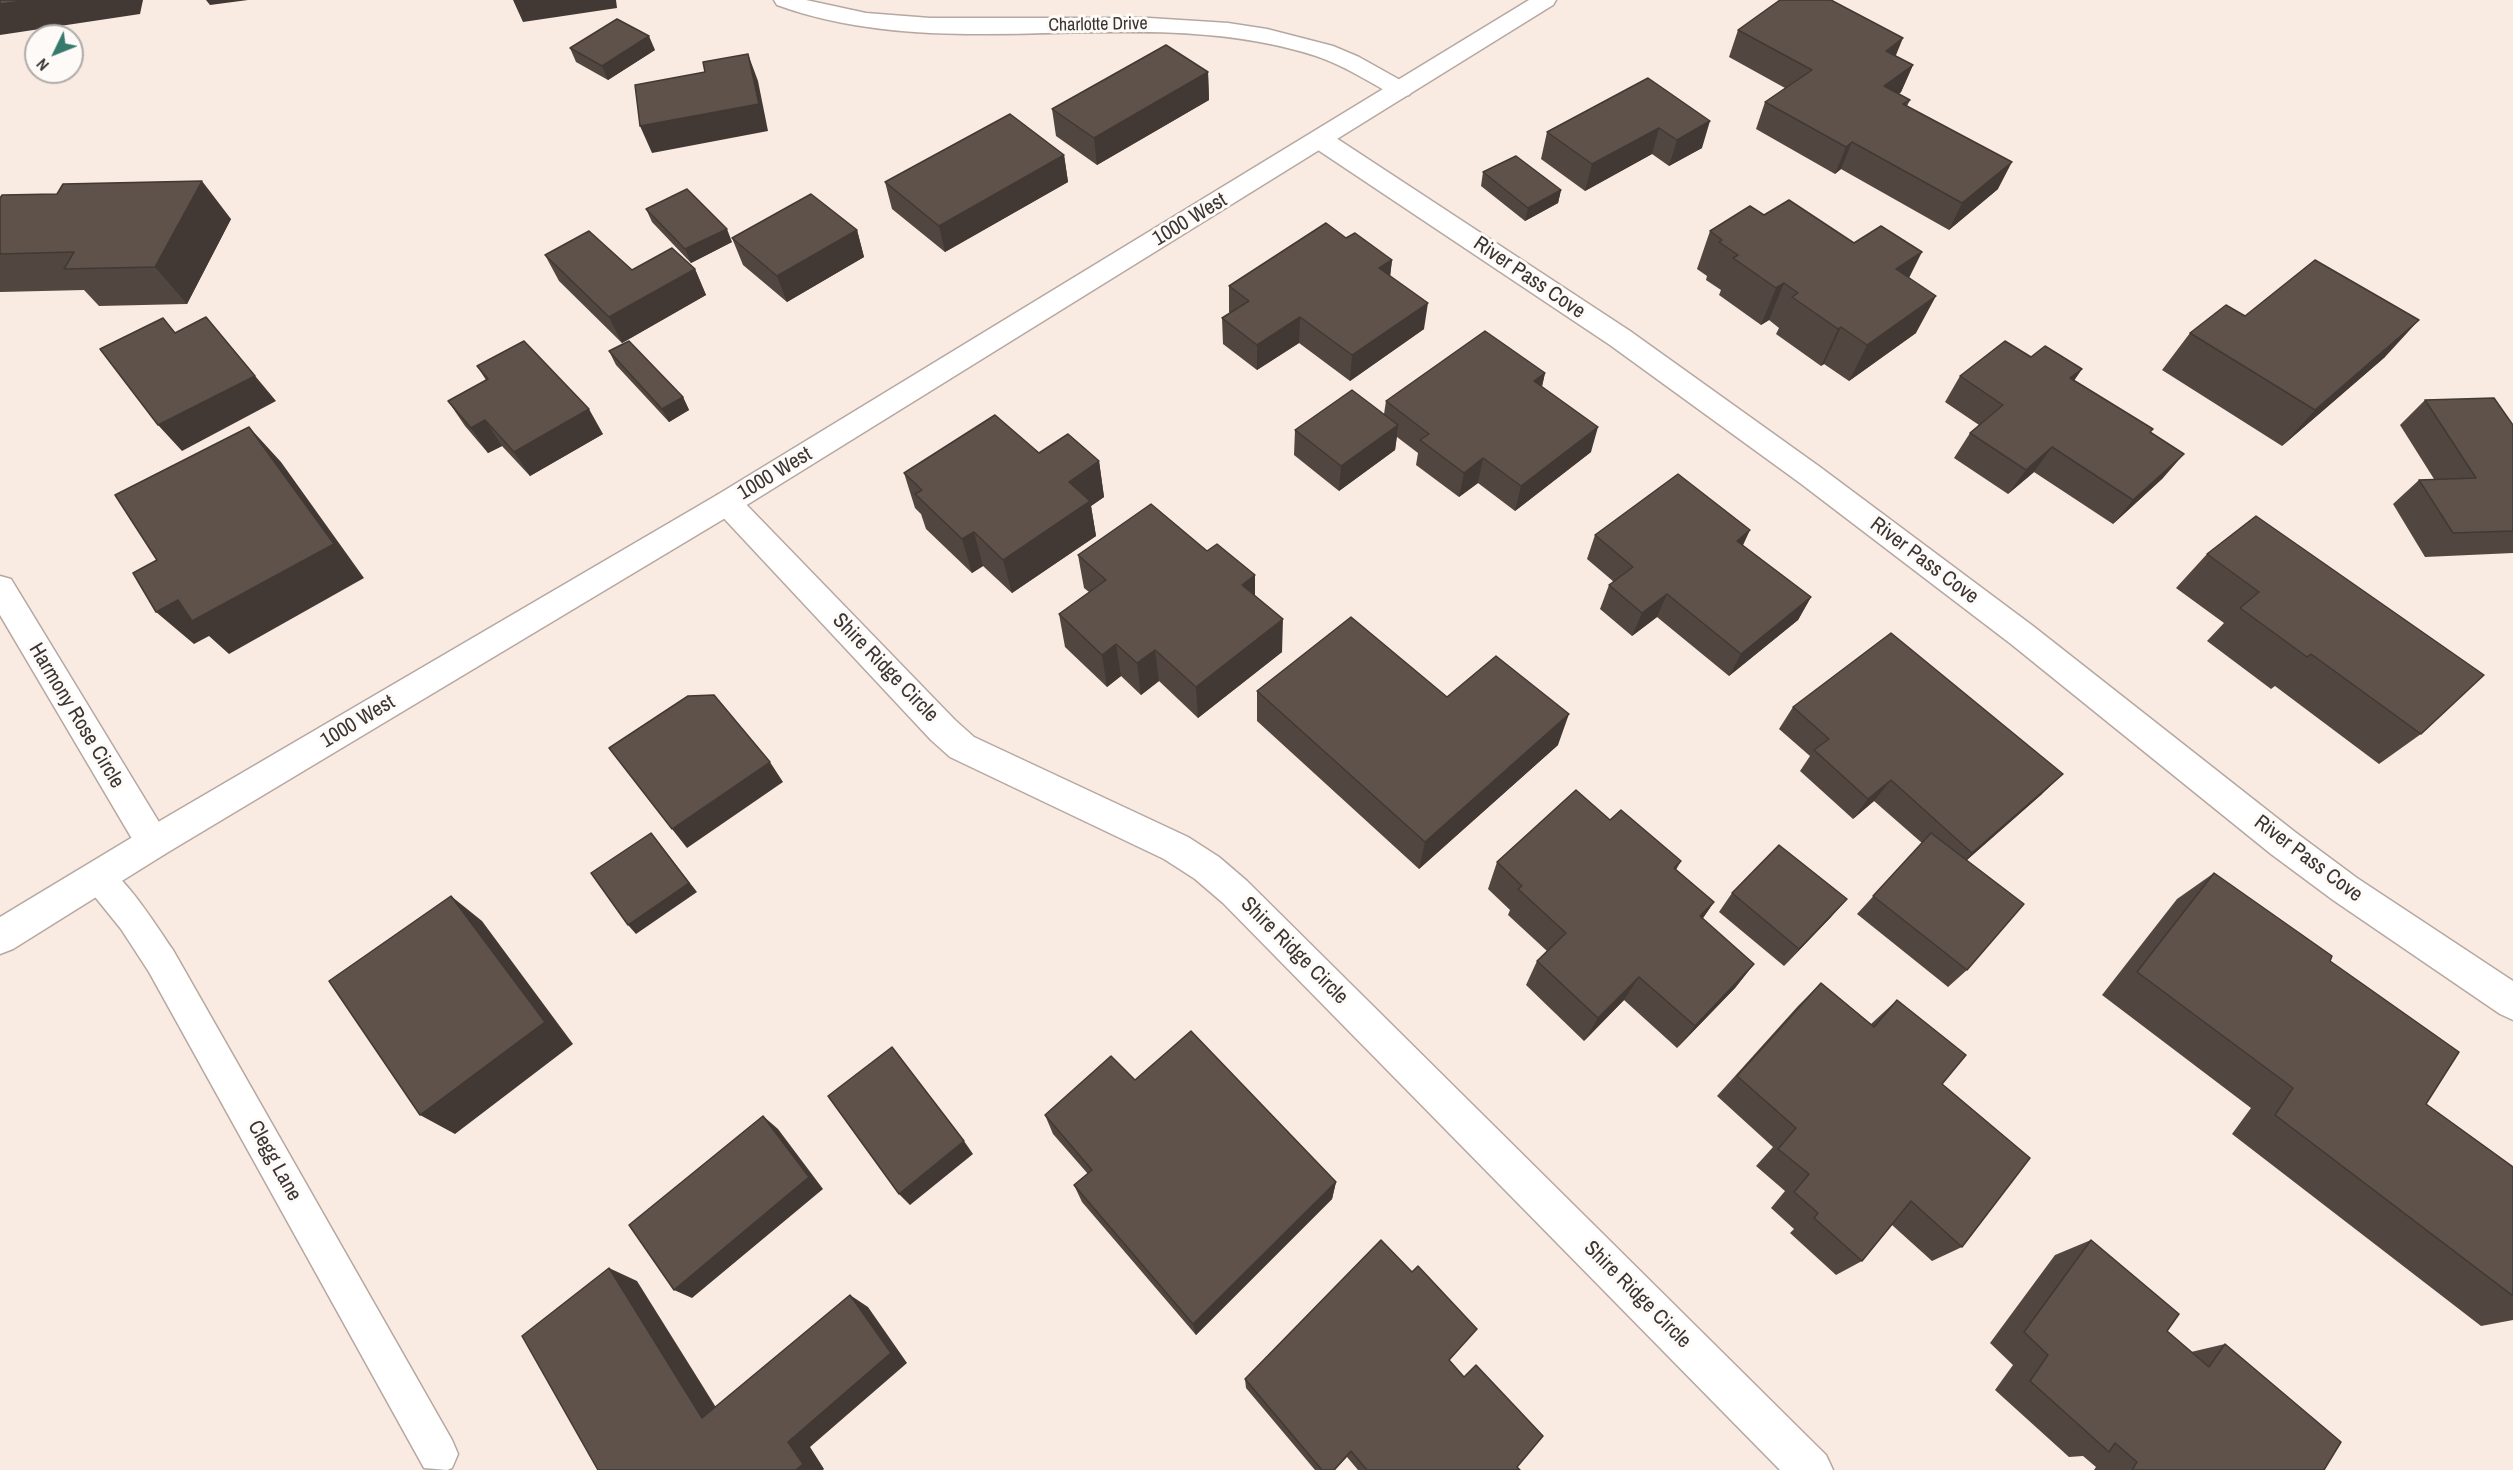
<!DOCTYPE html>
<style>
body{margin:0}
#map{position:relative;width:2513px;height:1470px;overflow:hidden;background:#f9eae2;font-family:"Archivo Narrow",sans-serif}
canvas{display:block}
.north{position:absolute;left:24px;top:24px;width:60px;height:60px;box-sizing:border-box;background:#fdfaf8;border:2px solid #afaba9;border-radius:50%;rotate:227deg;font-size:16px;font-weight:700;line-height:24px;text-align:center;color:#3b3532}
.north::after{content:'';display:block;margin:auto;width:21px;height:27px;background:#367a6c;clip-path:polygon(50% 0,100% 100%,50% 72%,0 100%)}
</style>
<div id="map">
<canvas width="2513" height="1470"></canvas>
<div class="north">N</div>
</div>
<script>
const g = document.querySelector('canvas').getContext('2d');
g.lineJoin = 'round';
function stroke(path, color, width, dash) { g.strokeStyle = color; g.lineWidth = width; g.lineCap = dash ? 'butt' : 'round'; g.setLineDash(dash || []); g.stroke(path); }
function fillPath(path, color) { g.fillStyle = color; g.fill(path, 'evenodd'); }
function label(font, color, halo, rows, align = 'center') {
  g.font = font + ' "Archivo Narrow",sans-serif'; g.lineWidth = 6; g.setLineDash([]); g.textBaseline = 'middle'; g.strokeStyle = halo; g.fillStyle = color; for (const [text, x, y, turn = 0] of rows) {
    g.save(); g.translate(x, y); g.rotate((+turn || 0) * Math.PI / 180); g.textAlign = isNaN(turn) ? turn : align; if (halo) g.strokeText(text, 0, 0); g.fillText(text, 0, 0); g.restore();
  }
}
const service = new Path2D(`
 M98,863C124,872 156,926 173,950L452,1440L458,1454L452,1468L447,1470L424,1468L149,972L121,929L87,887L82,877L87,867Z`);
const minor = new Path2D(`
 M774,0H806L866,13L930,18H1149L1228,23L1267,29L1333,46L1359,57L1409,85L1413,90L1409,95L1401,97L1393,95C1368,81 1343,65 1316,56C1142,0 951,68 777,5Z
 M1321,132L1330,134L1630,331L1820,467L2033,626L2295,832L2357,878L2513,981V1020L2500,1014L2333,900L2271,854L2011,644L1800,483L1610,345L1312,146L1309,140L1312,134Z
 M727,492L737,495L955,720L974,737L1188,837L1219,857L1247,881L1826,1455L1833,1470H1780L1223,903L1195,879L1164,859L950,757L931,740L717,511L712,503L717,495Z
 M0,576L11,579L165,832L170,843L165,854L153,858L141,854L0,615Z`);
const tertiary = new Path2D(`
 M1529,0H1556L1553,5L737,511L165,854L13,949L0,954V917L141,832L717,495Z`);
stroke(service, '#b6a8a1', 3);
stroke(minor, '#b6a8a1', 3);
stroke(tertiary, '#b6a8a1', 3);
fillPath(service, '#fff');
fillPath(minor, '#fff');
fillPath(tertiary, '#fff');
fillPath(new Path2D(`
 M1738,30L1896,56L1913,65L1901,92L1899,94L1910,100L1907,106L1998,189L1949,230L1841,169L1835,174L1756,129L1765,102L1785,88L1729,57Z
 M570,48L655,50L608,80L576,62Z
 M1208,72L1209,100L1097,165L1056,136L1052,109Z
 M1648,78L1702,148L1669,166L1652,154L1585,191L1541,159L1547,132Z
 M1064,155L1068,182L945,252L892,209L885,182Z
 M1483,172L1561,190L1558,203L1525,221L1481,186Z
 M0,198L231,219L187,304L99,306L84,290L0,292Z
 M646,209L732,242L691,263L652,222Z
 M1764,215L1854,243L1909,278L1916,333L1849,381L1824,364L1821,366L1776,334L1779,328L1769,320L1761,325L1719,295L1721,290L1706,280L1707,276L1697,269L1710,231Z
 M857,230L864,257L787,302L743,265L732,238Z
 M1346,238L1392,260L1390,276L1424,329L1350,381L1299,343L1257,370L1223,344L1222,318L1230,313L1229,312V286Z
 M545,255L632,270L695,269L706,295L622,343L559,281Z
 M2245,316L2385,357L2282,446L2162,370L2190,333Z
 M609,351L683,397L689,410L669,422L616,365Z
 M2031,357L2082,369L2074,380L2153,429L2150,432L2163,478L2113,524L2034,472L2008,494L1954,458L1970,433L1979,425L1945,402L1960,376Z
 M477,366L603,434L530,476L502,446L488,453L465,426L448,401L486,380Z
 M1545,373L1542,387L1591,452L1515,511L1478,483L1459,497L1416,465L1418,453L1397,437L1395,450L1339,491L1294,455L1295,430L1384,414L1386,401Z
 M2425,400L2513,425V553L2425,557L2393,504L2419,480L2434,479L2400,425Z
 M1039,453L1099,461L1104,497L1091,506L1096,536L1012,593L983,566L972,573L926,529L921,514L915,508L904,473Z
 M2256,516L2421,734L2379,764L2275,686L2271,689L2207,641L2224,623L2176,588L2207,554Z
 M1595,535L1743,546L1811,597L1798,620L1729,676L1657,617L1632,636L1600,609L1609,585L1614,582L1587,559Z
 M1207,551L1255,575V596L1282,652L1198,718L1159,681L1141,695L1121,676L1107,687L1065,647L1059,614L1089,592L1084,588L1078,555Z
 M1257,691L1447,697L1558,745L1419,869L1257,721Z
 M1793,707L2042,794L1967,860V970L1948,987L1857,914L1922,843L1874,801L1853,819L1800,771L1810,756L1779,729Z
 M1681,861L1676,870L1714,902L1702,919L1754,964L1735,988L1677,1048L1624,1000L1584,1041L1526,985L1537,961L1547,951L1508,915L1510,910L1488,889L1497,862Z
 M2214,873L2330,961L2426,1104L2513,1167V1320L2481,1326L2232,1134L2251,1108L2102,995L2177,899Z
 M1732,893L1831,917L1784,966L1719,912Z
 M1821,983L1871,1024L1897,1000L1942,1084L1962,1247L1932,1261L1892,1225L1862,1261L1836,1275L1790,1233L1794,1229L1771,1208L1785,1191L1756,1166L1773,1147L1717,1096L1798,1006Z
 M1135,1080L1336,1182L1332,1199L1196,1335L1082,1202L1074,1185L1088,1174L1053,1134L1045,1115Z
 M2091,1240L2167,1331L2191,1352L2225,1344L2324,1470H2094L2096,1467L2083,1456L2069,1457L1995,1390L2013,1365L1990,1343L2055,1255Z
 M1449,1360L1464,1377L1476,1365L1517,1467L1520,1470H1358L1347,1457L1335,1470H1315L1246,1388L1245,1379Z`), '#514740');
fillPath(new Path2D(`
 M30,0H143L140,14L0,35V4Z
 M206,0H248L210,5Z
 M513,0H616L617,8L523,22Z
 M649,36L655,50L608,80L602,66Z
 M1903,38L1892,65L1886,51Z
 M748,54L758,81L768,131L652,153L640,126Z
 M1913,65L1901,92L1873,113L1884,86Z
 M1208,72L1209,100L1097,165L1094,138Z
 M1710,121L1702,148L1669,166L1677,140Z
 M1659,128L1652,154L1585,191L1592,164Z
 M1852,142L1841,169L1835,174L1846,147Z
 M1064,155L1068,182L945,252L939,226Z
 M2012,162L1998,189L1949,230L1962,203Z
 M202,181L231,219L187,304L155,267Z
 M1561,190L1558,203L1525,221L1528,208Z
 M727,229L732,242L691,263L685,249Z
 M857,230L864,257L787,302L777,276Z
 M1922,252L1903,290L1896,269Z
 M1392,260L1389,286L1379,268Z
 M695,269L706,295L622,343L609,317Z
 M1784,283L1769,320L1761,325L1776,288Z
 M1936,296L1916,333L1849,381L1867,345Z
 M1428,303L1424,329L1350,381L1352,355Z
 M206,317L276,401L182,451L158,425Z
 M1300,317L1299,343L1257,370V345Z
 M2419,320L2385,357L2282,446L2315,410Z
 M1841,327L1824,364L1821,366L1838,329Z
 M2082,369L2065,394L2070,378Z
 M1545,373L1539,398L1534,381Z
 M683,397L689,410L669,422L662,409Z
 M589,409L603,434L530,476L514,452Z
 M485,420L502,446L488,453L471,428Z
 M1398,425L1395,450L1339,491L1341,466Z
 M249,427L281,462L364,578L229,654L209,636L194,644L156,612Z
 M1598,427L1591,452L1515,511L1521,486Z
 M2052,447L2034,472L2008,494L2026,470Z
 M2184,454L2163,478L2113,524L2133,500Z
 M1483,458L1478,483L1459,497L1464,473Z
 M1099,461L1104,497L1091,506L1096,536L1012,593L1003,560L1069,482Z
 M1750,530L1739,554L1737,541Z
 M974,532L983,566L972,573L962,539Z
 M1255,575V609L1242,585Z
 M1667,594L1657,617L1632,636L1642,613Z
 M1811,597L1798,620L1729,676L1741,654Z
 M1283,619L1282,652L1198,718L1196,687Z
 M1116,644L1121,676L1107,687L1102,655Z
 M1155,650L1159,681L1141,695L1137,663Z
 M1569,714L1558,745L1419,869L1425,842Z
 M770,762L783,782L687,848L672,829Z
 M2063,774L2042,794L1953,872L1972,853Z
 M1891,780L1874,801L1853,819L1868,799Z
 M651,833L697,892L636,934L628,925Z
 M451,896L482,921L573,1044L455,1134L420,1115Z
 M1847,899L1831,917L1784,966L1799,949Z
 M1714,902L1697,927L1700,916Z
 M1754,964L1735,988L1677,1048L1695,1026Z
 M1639,977L1624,1000L1584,1041L1598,1018Z
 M763,1116L778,1129L823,1189L692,1298L674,1290Z
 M964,1141L973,1154L910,1205L899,1194Z
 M1336,1182L1332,1199L1196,1335L1193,1324Z
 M609,1268L637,1281L727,1425L702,1418Z
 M850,1295L868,1307L907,1363L810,1447L824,1469L823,1470H796L788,1442Z`), '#423934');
const building = new Path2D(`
 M0,0H30L0,4Z
 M1780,0H1831L1903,38L1886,51L1913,65L1884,86L1910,100L1903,104L2012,162L1962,203L1852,142L1846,147L1765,102L1812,70L1738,30Z
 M617,19L649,36L602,66L570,48Z
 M1166,45L1208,72L1094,138L1052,109Z
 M748,54L759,104L640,126L635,85L705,72L703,62Z
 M1648,78L1710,121L1677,140L1659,128L1592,164L1547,132Z
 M1010,114L1064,155L939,226L885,182Z
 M1516,156L1561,190L1528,208L1483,172Z
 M202,181L155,267L64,269L74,252L0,254V198L2,195L57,194L63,184Z
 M687,189L727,229L685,249L646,209Z
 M811,194L857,230L777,276L732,238Z
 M1789,200L1854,243L1881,226L1922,252L1896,269L1936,296L1867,345L1841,327L1838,329L1792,297L1798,293L1784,283L1776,288L1733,258L1738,255L1719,242L1722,240L1710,231L1750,206L1764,215Z
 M1326,223L1346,238L1355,233L1392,260L1379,268L1428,303L1352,355L1300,317L1257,345L1222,318L1249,301L1229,286Z
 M589,231L632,270L672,248L695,269L609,317L545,255Z
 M2315,260L2419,320L2315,410L2190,333L2226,305L2245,316Z
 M206,317L255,376L158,425L100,349L163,318L175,333Z
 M1485,331L1545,373L1534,381L1598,427L1521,486L1483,458L1464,473L1420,440L1429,434L1386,401Z
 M524,341L589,409L514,452L485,420L471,428L448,401L488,379L477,366Z
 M629,341L683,397L662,409L609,351Z
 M2005,341L2031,357L2045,346L2082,369L2070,378L2153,429L2150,432L2184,454L2133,500L2052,447L2026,470L1970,433L2003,405L1960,376Z
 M1352,390L1398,425L1341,466L1295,430Z
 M2494,398L2513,425V531L2453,533L2419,480L2476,478L2425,400Z
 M995,415L1039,453L1068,434L1099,461L1069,482L1090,501L1003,560L974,532L962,539L915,494L922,490L904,473Z
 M249,427L334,544L192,621L178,600L156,612L133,573L157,560L115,495Z
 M1678,474L1750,530L1737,541L1811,597L1741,654L1667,594L1642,613L1609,585L1633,567L1595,535Z
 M1151,504L1207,551L1217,544L1255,575L1242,585L1283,619L1196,687L1155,650L1137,663L1116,644L1102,655L1059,614L1106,580L1078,555Z
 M2256,516L2484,675L2421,734L2311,654L2307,657L2240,608L2259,592L2207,554Z
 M1351,617L1447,697L1496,656L1569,714L1425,842L1257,691Z
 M1891,633L2063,774L1972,853L1891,780L1868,799L1814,750L1829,739L1793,707Z
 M714,695L770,762L672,829L609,748L688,696Z
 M1576,790L1610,820L1621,810L1681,861L1674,868L1714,902L1700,916L1754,964L1695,1026L1639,977L1598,1018L1537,961L1566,933L1518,889L1522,886L1497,862Z
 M651,833L689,883L628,925L591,873Z
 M1931,833L2024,904L1967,970L1873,896Z
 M1779,845L1847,899L1799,949L1732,893Z
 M2214,873L2332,956L2330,961L2459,1052L2426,1104L2513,1167V1296L2275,1115L2293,1088L2137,972Z
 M451,896L545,1022L420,1115L329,981Z
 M1821,983L1874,1027L1897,1000L1966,1055L1942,1084L2030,1158L1962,1247L1911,1201L1862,1261L1814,1218L1818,1213L1794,1192L1809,1174L1778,1149L1796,1128L1737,1076Z
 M1191,1031L1336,1182L1193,1324L1074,1185L1092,1170L1045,1115L1111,1056L1135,1080Z
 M892,1047L964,1141L899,1194L828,1096Z
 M763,1116L809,1177L674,1290L629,1225Z
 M1381,1240L1412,1272L1418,1266L1477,1329L1449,1360L1464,1377L1476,1365L1543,1436L1517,1467L1520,1470H1367L1351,1451L1334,1470H1322L1245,1379Z
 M2091,1240L2179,1314L2167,1331L2209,1367L2225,1344L2341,1442L2324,1470H2132L2137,1462L2115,1443L2109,1452L2030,1381L2048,1355L2024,1332Z
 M609,1268L702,1418L850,1295L891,1353L788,1442L803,1464L796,1470H598L522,1336Z`);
fillPath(building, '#5e524b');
stroke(building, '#423934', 1.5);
label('18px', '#3b3532', '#fdfaf8', [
 ["Charlotte Drive",1098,25,-1]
]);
label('21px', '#3b3532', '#fdfaf8', [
 ["1000 West",1190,220,-31],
 ["River Pass Cove",1529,278,34],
 ["1000 West",775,474,-31],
 ["River Pass Cove",1924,561,37],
 ["Shire Ridge Circle",885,668,46],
 ["Harmony Rose Circle",76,716,59],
 ["1000 West",358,722,-31],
 ["River Pass Cove",2308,859,37],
 ["Shire Ridge Circle",1294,951,45],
 ["Clegg Lane",274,1161,61],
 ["Shire Ridge Circle",1637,1295,45]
]);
</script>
